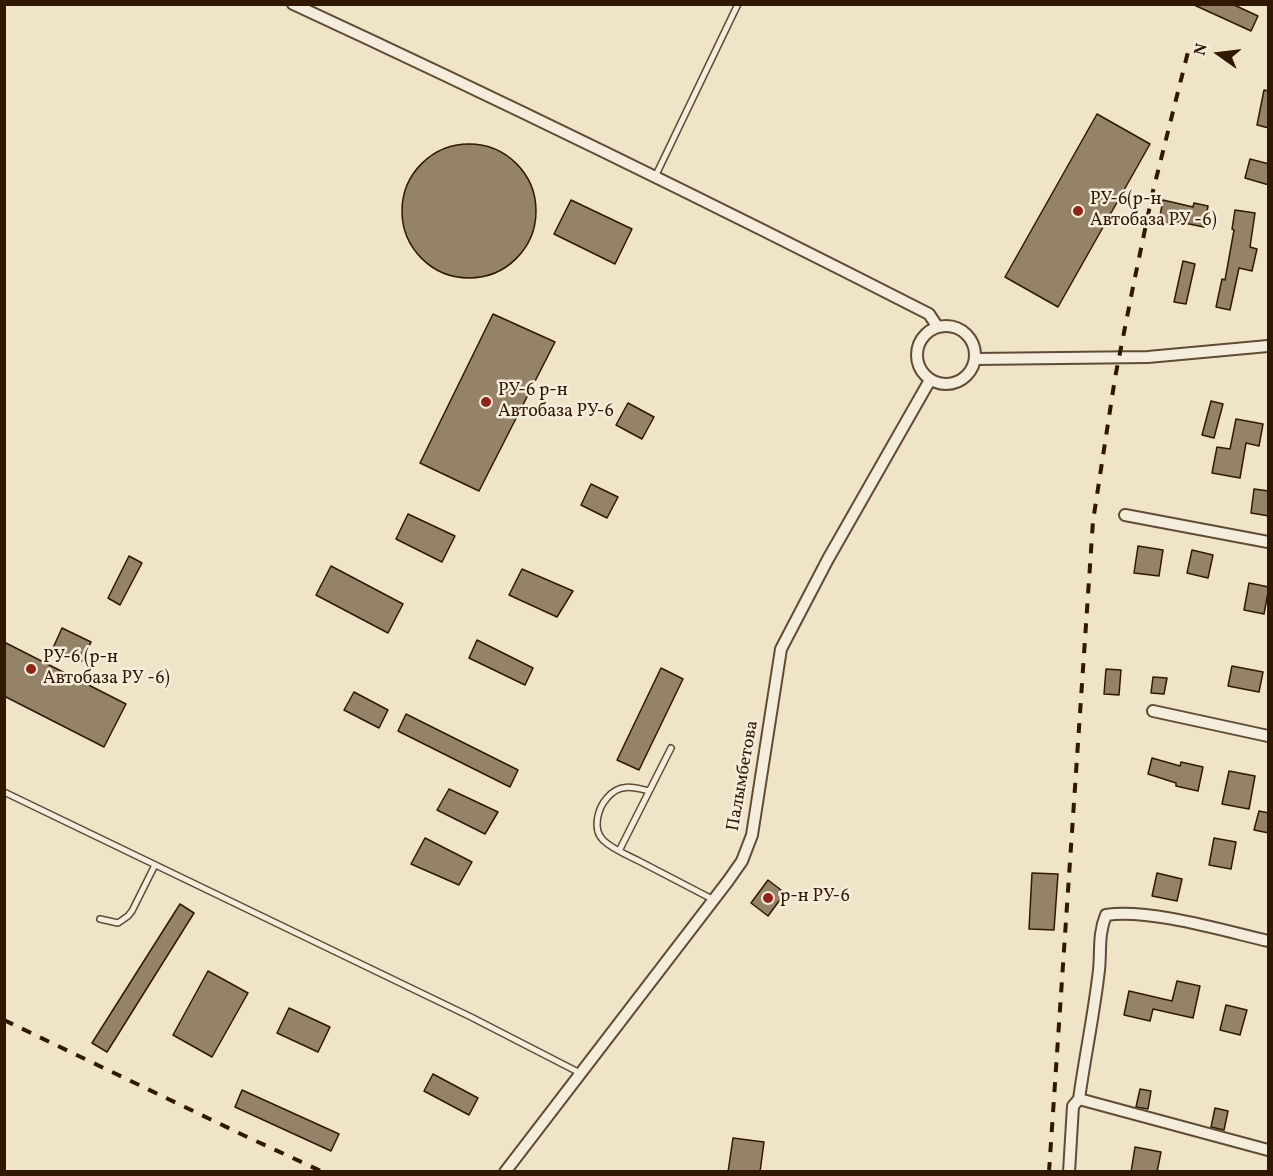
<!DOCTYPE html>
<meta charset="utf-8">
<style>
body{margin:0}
#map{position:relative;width:1273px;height:1176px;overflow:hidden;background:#f0e4c8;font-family:Vollkorn,serif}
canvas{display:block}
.frame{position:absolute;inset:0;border:6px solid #301803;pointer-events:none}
.north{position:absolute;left:1189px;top:24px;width:60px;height:60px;-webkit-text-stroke:4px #f5eddb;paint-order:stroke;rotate:284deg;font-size:16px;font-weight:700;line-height:24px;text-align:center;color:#301803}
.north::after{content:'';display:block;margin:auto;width:21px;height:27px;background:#301803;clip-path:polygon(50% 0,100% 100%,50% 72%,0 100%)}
</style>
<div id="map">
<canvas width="1273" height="1176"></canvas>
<div class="frame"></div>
<div class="north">N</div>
</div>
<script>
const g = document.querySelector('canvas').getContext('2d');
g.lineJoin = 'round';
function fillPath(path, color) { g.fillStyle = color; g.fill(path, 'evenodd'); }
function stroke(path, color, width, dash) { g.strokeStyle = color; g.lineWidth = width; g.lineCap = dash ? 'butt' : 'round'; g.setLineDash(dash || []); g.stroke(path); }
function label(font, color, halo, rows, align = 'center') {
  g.font = font + ' Vollkorn,serif'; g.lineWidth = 5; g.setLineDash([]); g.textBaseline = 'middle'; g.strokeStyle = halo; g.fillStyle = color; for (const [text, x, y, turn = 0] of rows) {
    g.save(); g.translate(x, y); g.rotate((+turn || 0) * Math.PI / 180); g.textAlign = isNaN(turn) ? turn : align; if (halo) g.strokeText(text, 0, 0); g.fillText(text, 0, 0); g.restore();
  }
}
const building = new Path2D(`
 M1192,4H1232L1258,16L1251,31Z
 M1264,90L1269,91V128L1257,125Z
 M1097,114L1150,144L1058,307L1005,277Z
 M402 211a67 67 0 1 1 134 0a67 67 0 1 1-134 0Z
 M1250,159L1269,164V185L1245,178Z
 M571,200L632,229L615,264L554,234Z
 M1163,200L1193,207L1194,203L1208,206L1204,227L1174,221L1173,224L1159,221Z
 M1235,210L1255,213L1250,247L1257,249L1252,271L1239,268L1230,310L1216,307L1222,279L1225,280L1234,230L1232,229Z
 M1183,261L1195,264L1186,304L1174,302Z
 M493,314L555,342L479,491L420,463Z
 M1211,401L1223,404L1214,438L1202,435Z
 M628,403L654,417L642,439L616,425Z
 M1236,419L1263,424L1259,446L1246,443L1240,478L1212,473L1217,447L1230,449Z
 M591,484L618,497L607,518L581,505Z
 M1254,489L1269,491V516L1251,513Z
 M408,514L455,536L442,562L396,539Z
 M1138,546L1163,550L1159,576L1134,573Z
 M1192,550L1213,555L1208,578L1187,573Z
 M129,556L142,563L120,605L108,598Z
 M331,566L403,604L388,633L316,595Z
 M522,569L573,591L557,617L509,595Z
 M1249,583L1269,587L1264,614L1244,610Z
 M62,628L91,642L82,661L53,648Z
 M477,640L533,668L525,685L469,658Z
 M4,642L126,704L104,747L4,696Z
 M1232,666L1263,672L1259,692L1228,686Z
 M661,668L683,679L639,770L617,760Z
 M1106,669L1121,670L1119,695L1104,694Z
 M1153,677L1167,678L1164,694L1151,693Z
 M354,692L388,710L379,728L344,710Z
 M406,714L518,770L510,787L398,731Z
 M1152,758L1180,766L1181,762L1203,767L1198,791L1176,786V783L1148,774Z
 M1229,771L1255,776L1249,809L1222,804Z
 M449,789L498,812L485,834L437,810Z
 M1259,811L1269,813V833L1254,830Z
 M425,838L472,862L459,885L411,864Z
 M1214,838L1236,842L1231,869L1209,865Z
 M1032,873L1058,874L1054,930L1029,929Z
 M1157,873L1182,879L1177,901L1152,896Z
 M768,880L785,893L768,916L751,903Z
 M180,904L194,913L107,1052L92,1043Z
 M208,971L248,993L212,1057L173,1035Z
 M1177,981L1200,986L1193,1018L1153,1009L1150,1021L1124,1015L1129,991L1172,1001Z
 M1226,1005L1247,1010L1240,1035L1220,1030Z
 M289,1008L330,1027L318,1052L277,1033Z
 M433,1074L478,1098L469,1115L424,1091Z
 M1140,1089L1151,1091L1148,1109L1136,1107Z
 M242,1090L339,1134L331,1151L235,1107Z
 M1215,1108L1228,1111L1224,1130L1211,1127Z
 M733,1138L764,1142L760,1172H728Z
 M1135,1147L1161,1152L1157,1172H1131Z`);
fillPath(building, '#948269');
stroke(building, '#301803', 1.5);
const lane = new Path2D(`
 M655,177L738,4
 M649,791C633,787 619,783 607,798C598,808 592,829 603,840C612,849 627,855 639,861C664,874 689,887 714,900
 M4,792L471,1017L580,1073
 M619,851L671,748
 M100,919L118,923L128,916L132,911L155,865`);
const street = new Path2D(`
 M293,4C507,103 719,207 929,314L937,326
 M917 355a29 29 0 1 1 58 0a29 29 0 1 1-58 0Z
 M975,359L1148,357L1268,346
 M1125,515L1268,542
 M1153,711L1268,736
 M1268,941C1225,931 1148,908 1106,915C1098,934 1101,951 1099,970C1094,1014 1085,1056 1079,1099L1268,1150
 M505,1172L728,881L742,861L752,835L781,649L828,559L930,380
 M1069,1172L1073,1106L1079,1099`);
stroke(lane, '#604b34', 8);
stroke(street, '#604b34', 14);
stroke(lane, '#f5eddb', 5);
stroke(street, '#f5eddb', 10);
stroke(new Path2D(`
 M4,1020L243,1135L323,1172
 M1049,1172L1093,521L1115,378L1133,287L1153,191L1190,44`), '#301803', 4, [10, 10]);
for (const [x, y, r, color] of [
 [1078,211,6,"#8f2418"],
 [486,402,6,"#8f2418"],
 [31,669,6,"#8f2418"],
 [768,898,6,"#8f2418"]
]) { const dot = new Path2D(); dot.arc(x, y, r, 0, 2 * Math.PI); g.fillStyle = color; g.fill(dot); stroke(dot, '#f5eddb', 2); }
label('18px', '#301803', '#f5eddb', [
 ["РУ-6(р-н",1090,201],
 ["Автобаза РУ -6)",1090,222],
 ["РУ-6 р-н",498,392],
 ["Автобаза РУ-6",498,413],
 ["РУ-6 (р-н",43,659],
 ["Автобаза РУ -6)",43,680],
 ["р-н РУ-6",780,898]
], 'left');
label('18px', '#301803', '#f5eddb', [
 ["Палымбетова",744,776,-80]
]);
</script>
